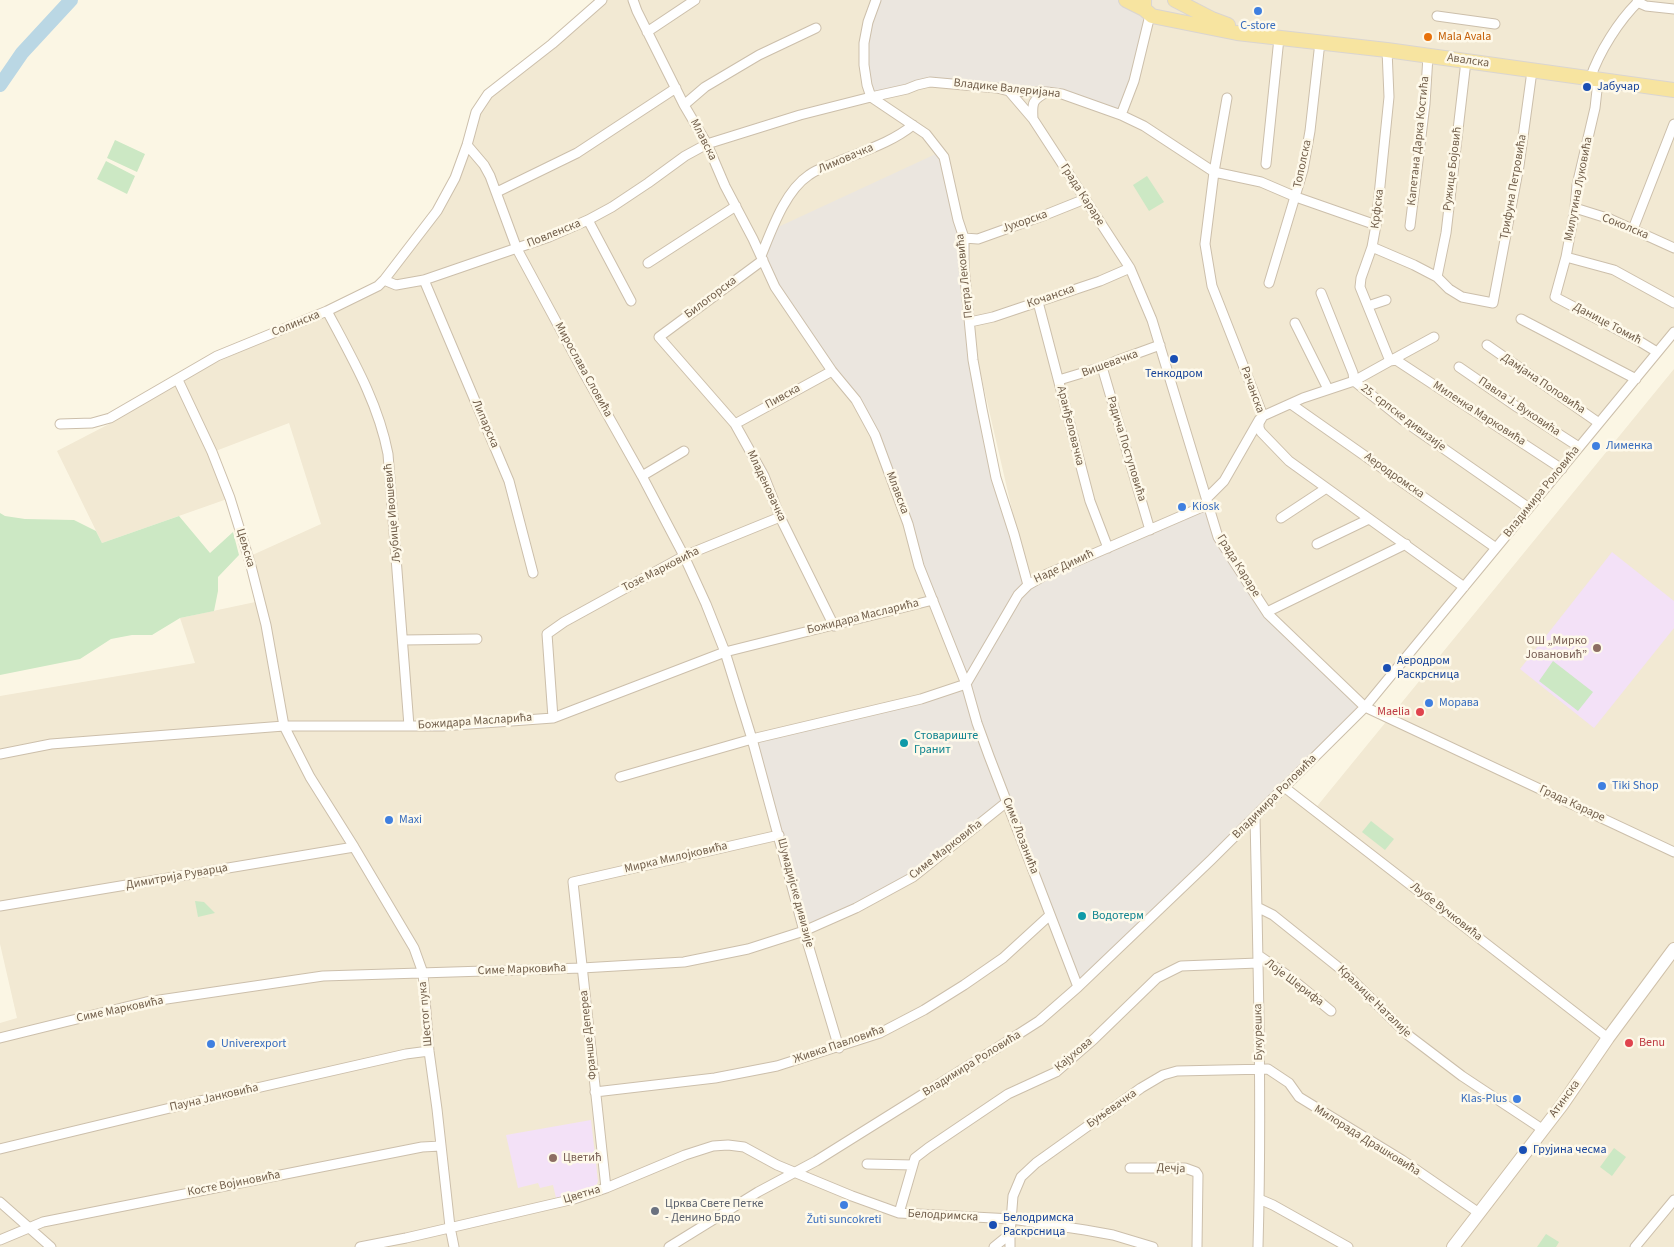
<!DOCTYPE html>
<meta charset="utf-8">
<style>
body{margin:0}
canvas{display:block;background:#fbf6e4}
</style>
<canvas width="1674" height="1247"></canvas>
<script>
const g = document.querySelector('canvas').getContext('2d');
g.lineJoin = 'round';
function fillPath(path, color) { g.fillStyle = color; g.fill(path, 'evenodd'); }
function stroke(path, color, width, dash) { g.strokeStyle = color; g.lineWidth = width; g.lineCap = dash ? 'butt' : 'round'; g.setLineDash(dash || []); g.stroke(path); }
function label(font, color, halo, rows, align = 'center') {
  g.font = font + ' "Source Sans 3",sans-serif'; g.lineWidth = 5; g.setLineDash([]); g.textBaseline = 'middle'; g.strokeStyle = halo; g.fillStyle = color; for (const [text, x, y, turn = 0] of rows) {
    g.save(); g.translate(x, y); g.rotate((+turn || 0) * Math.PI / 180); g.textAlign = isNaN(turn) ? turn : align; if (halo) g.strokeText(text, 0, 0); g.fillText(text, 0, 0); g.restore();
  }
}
fillPath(new Path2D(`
 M607,0H1674V336L1365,707L1030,588L977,358L940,152L875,435L1008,801L1284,787L1314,810L1674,369V1247H0V1023L17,1018L0,944V696L195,663L180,618L260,601L248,557L321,524L289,423L213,452L230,498L102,543L57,451L113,422L178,380L347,303L408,256L458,177L479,112L496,90ZM416,974H423L446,1201ZM266,985L74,1021L146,1002Z`), '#f2e9d3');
fillPath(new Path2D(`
 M876,0H1153L1141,53L1121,115L1062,94L930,82L871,97L864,65Z
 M940,152L958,220L970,322L996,478L1028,584L1209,504L1218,537L1268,614L1365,707L1078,987L1008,802L913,877L804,931L752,739L966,684L875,435L832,371L763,261L776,228Z`), '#ebe6df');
fillPath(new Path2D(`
 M1612,552L1674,601V628L1594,728L1520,669Z
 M591,1120L598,1181L596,1187L593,1190L556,1198L553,1185L540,1188L538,1183L518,1188L506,1135Z`), '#f3e1f7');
fillPath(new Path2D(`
 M115,140L145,154L137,172L107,158Z
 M106,161L135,176L127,194L97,179Z
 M1147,176L1164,202L1149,211L1133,185Z
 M0,513L5,516L25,519L74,520L96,531L102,543L179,516L210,553L233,532L239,555L218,577V591L214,611L180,618L152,635H132L111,639L80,659L0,675Z
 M1553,661L1593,692L1578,711L1539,681Z
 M1371,821L1394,839L1385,850L1362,832Z
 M195,901L204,902L215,913L198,917Z
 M1614,1148L1626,1157L1612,1176L1600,1167Z
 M1546,1234L1559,1242L1556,1247H1537Z`), '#cce8c4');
stroke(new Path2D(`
 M0,85L22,53L71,0`), '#bad7e4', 14);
const street = new Path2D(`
 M633,0L637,11L684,105L707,144L725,186L753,239L775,287L832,371L856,400L875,435L908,524L919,566L966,684L977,723L989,756L1078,987
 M876,0L868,22L864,43V65L867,85L871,97L926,134L944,157L958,220L964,238V267L973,360L982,409L996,478L1014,534L1028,585
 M1637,2L1646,6L1674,9
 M1437,16L1495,24
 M647,32L695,0
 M1387,50L1389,97L1376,225L1372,247L1361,278L1360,287L1390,361L1434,337
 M1590,79C1599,52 1619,20 1640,0
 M1598,81L1595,108L1577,185L1575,208L1566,257L1555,297L1639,341L1657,352
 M1009,91L1033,119L1130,268L1152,320L1218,537L1268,614L1365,707L1674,852
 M1227,98L1214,172L1205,244L1212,286L1263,416L1259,423V428L1261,432L1289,461L1464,587
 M684,105L705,87L759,55L816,28
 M1121,115L1134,81L1150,15
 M1033,119C1032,103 1032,100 1047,92
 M467,145L484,165L490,176L517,249L584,373L642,476L684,556L706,604L725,652L752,739L804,931L839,1048
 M1266,164L1279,38
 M497,192L577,153L676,88
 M1575,208L1610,219L1674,248
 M588,220L631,301
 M1410,226L1425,104L1428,56
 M1633,229L1674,124
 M964,238L978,239L1045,215L1085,199
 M1372,247L1414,265L1437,277L1449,289L1462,297L1493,303L1519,166L1532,71
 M761,256C772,229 785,191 809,175C817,169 828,166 837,162C863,151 891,143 913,125
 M1566,257L1614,270L1674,303
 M763,260L659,337L735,424L764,476L780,517L834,626
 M648,263L736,206
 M1437,277L1446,233L1466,61
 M384,280L396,285L424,280L549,237L588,220L612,207L648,183L685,156L707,144L800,115L871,97L907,89L917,85L930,82L997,88L1009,91L1047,92L1062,94L1121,115L1144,126L1214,172L1261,182L1296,197L1376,225
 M424,280L509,481L533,573
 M1269,283L1303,170L1310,131L1320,42
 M1321,293L1353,373L1354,381L1404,421L1529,508
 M1038,302L1090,501L1108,548
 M1368,306L1386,300
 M327,311C352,358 378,402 388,454L409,726
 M1521,319L1636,379
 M970,322L993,317L1100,281L1130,268
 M1295,323L1328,389
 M1487,345L1599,423
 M1102,367L1150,530
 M1459,367L1517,407L1579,447
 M178,380L212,452L230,498L251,566L266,625L284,726L310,777L354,847L414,948L423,973L429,1051L437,1109L450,1227L454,1247
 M1059,380L1102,367L1116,361L1160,345
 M1291,404L1496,548
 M60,424L92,423L110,418L217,356L327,311L378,286L384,280L437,211L455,178L467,145L476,112L488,94L552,44L602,0
 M735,424L832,371
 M642,476L684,451
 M1207,498L1224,481L1259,420L1263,416L1303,398L1354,381L1390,361L1396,360L1562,469
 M1281,518L1325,489
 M1317,544L1369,519
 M1267,612L1406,544
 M403,640L477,639
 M966,684L1018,595L1028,585L1047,574L1209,504
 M553,718L547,634L564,622L684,556L780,517
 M0,754L51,744L284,726H442L553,718L725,652L933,600
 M620,777L752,739L921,699L966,684
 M1284,787L1608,1038
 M1255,817C1258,960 1262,1104 1258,1247
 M0,906L354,847
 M1257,907L1273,915L1343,971L1408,1035L1462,1076L1542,1129
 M1258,955L1287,975L1331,1011
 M0,1038L146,1002L323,976L582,968L684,962L748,949L804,931L856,908L913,877L1008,801
 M595,1092L715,1078L777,1066L880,1033L924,1010L964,985L1003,958L1050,915
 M0,1149L195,1102L406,1054L429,1051
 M867,1164L913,1165
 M1130,1168H1185L1196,1172L1198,1175L1197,1247
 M606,1188L573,882L779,835
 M1259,1199L1273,1205L1348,1247
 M0,1202L51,1247
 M899,1213L915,1158L928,1148L1008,1094L1056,1072L1094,1039L1157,978L1181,966L1258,963
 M0,1240L43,1222L422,1147L441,1146
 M360,1247L406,1238L574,1199L606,1188L685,1155L713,1146L728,1145L744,1147L777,1165L852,1196L899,1213L1012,1219L1085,1230L1113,1235L1153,1247
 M669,1247L758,1192L816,1161L1000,1046L1039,1021L1078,987L1211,860L1365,707L1674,332
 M994,1247L1010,1234L1013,1196L1021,1177L1036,1163L1141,1088L1163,1075L1177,1071L1268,1069L1289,1083L1299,1097L1402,1160L1479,1213
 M1010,1247V1234
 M1635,1247L1674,1200`);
const secondary = new Path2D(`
 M1453,1247L1562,1105L1608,1038L1674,949`);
const primary = new Path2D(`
 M1126,0L1144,9
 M1144,0V9L1152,16L1237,33L1387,50L1674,90
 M1175,0L1212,19L1228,25`);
stroke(street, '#ccbfab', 11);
stroke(secondary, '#cfc0a9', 14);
stroke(primary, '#dad5d0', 16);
stroke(street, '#fff', 9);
stroke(secondary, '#fff', 12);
stroke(primary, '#f7e4a0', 14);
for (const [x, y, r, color] of [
 [1258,11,5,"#3f7fe0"],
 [1428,37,5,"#e8710a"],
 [1587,87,5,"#1a4fb4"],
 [1174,359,5,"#1a4fb4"],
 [1596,446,5,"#3f7fe0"],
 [1182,507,5,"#3f7fe0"],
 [1597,648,5,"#8d6e63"],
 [1387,668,5,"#1a4fb4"],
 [1429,703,5,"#3f7fe0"],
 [1420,712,5,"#e0444e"],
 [904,743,5,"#0f9aa8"],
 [1602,786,5,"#3f7fe0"],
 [389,820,5,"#3f7fe0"],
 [1082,916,5,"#0f9aa8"],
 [1629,1043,5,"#e0444e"],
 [211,1044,5,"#3f7fe0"],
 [1517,1099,5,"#3f7fe0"],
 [1523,1150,5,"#1a4fb4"],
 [553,1158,5,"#8d6e63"],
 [844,1205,5,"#3f7fe0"],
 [655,1211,5,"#6b7280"],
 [993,1225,5,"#1a4fb4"]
]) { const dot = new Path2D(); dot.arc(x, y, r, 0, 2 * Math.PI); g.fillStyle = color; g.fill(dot); stroke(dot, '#fef9ea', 2); }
label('12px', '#366cbe', '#fef9ea', [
 ["C-store",1258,26,"center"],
 ["Лименка",1606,446],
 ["Kiosk",1192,507],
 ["Морава",1439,703],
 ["Tiki Shop",1612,786],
 ["Maxi",399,820],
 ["Univerexport",221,1044],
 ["Klas-Plus",1507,1099,"right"],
 ["Žuti suncokreti",844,1220,"center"]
], 'left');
label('12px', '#c56008', '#fef9ea', [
 ["Mala Avala",1438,37]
], 'left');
label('12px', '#725f4b', '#fef9ea', [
 ["Авалска",1468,61,8],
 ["Владике Валеријана",1007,89,6],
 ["Млавска",703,140,63],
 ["Капетана Дарка Костића",1419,141,-84],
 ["Лимовачка",846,159,-23],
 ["Тополска",1303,164,-78],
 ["Ружице Бојовић",1453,169,-83],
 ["Трифуна Петровића",1514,187,-80],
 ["Милутина Луковића",1579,189,-79],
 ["Града Караре",1082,195,57],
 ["Крфска",1378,209,-83],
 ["Јухорска",1025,222,-19],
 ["Соколска",1625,227,22],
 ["Повленска",554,234,-22],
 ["Петра Лековића",965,276,-96],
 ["Кочанска",1051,297,-19],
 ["Билогорска",711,298,-37],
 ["Солинска",296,324,-22],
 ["Данице Томић",1607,324,28],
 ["Вишевачка",1110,364,-20],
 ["Мирослава Словића",583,370,61],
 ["Дамјана Поповића",1543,384,34],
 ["Рачанска",1252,390,70],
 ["Пивска",783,397,-29],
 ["Павла Ј. Вуковића",1519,407,34],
 ["Миленка Марковића",1479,414,33],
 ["25. српске дивизије",1403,418,37],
 ["Липарска",485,424,67],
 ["Аранђеловачка",1070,426,76],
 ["Радича Поступовића",1126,449,73],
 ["Аеродромска",1394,476,35],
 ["Младеновачка",766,486,65],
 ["Владимира Роловића",1542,492,-51],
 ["Млавска",897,493,69],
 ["Љубице Ивошевић",393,513,-95],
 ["Цељска",245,548,73],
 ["Града Караре",1238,566,58],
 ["Наде Димић",1064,567,-25],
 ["Тозе Марковића",661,570,-27],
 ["Божидара Масларића",863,617,-14],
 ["Божидара Масларића",475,722,-4],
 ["Владимира Роловића",1275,797,-45],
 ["Града Караре",1572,804,25],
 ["Симе Лозанића",1020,836,69],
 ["Симе Марковића",946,850,-38],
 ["Мирка Милојковића",676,858,-13],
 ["Димитрија Руварца",177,877,-10],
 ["Шумадијске дивизије",795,893,75],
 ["Љубе Вучковића",1446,912,38],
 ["Симе Марковића",522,970,-2],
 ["Лоје Шерифа",1294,983,37],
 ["Краљице Наталије",1374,1002,44],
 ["Симе Марковића",120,1010,-12],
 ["Шестог пука",426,1014,-95],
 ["Букурешка",1259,1032,-91],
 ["Франше Депереа",589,1035,-96],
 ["Живка Павловића",839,1045,-19],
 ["Кајухова",1074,1055,-40],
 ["Владимира Роловића",972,1064,-32],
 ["Пауна Јанковића",214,1098,-13],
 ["Атинска",1565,1099,-54],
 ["Буњевачка",1112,1109,-35],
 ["Милорада Драшковића",1367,1141,32],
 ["Дечја",1171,1169,2],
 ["Косте Војиновића",234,1184,-11],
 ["Цветна",582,1195,-17],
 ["Белодримска",943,1216,3]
]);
label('12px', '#164399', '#fef9ea', [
 ["Јабучар",1597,87],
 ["Тенкодром",1174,374,"center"],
 ["Аеродром",1397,661],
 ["Раскрсница",1397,675],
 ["Грујина чесма",1533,1150],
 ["Белодримска",1003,1218],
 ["Раскрсница",1003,1232]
], 'left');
label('12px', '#785e54', '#fef9ea', [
 ["ОШ „Мирко",1587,641],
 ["Јовановић”",1587,655],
 ["Цветић",563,1158,"left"]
], 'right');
label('12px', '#be3a42', '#fef9ea', [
 ["Maelia",1410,712],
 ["Benu",1639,1043,"left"]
], 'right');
label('12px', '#0d838f', '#fef9ea', [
 ["Стовариште",914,736],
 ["Гранит",914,750],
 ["Водотерм",1092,916]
], 'left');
label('12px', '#5b616d', '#fef9ea', [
 ["Црква Свете Петке",665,1204],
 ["- Денино Брдо",665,1218]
], 'left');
</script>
